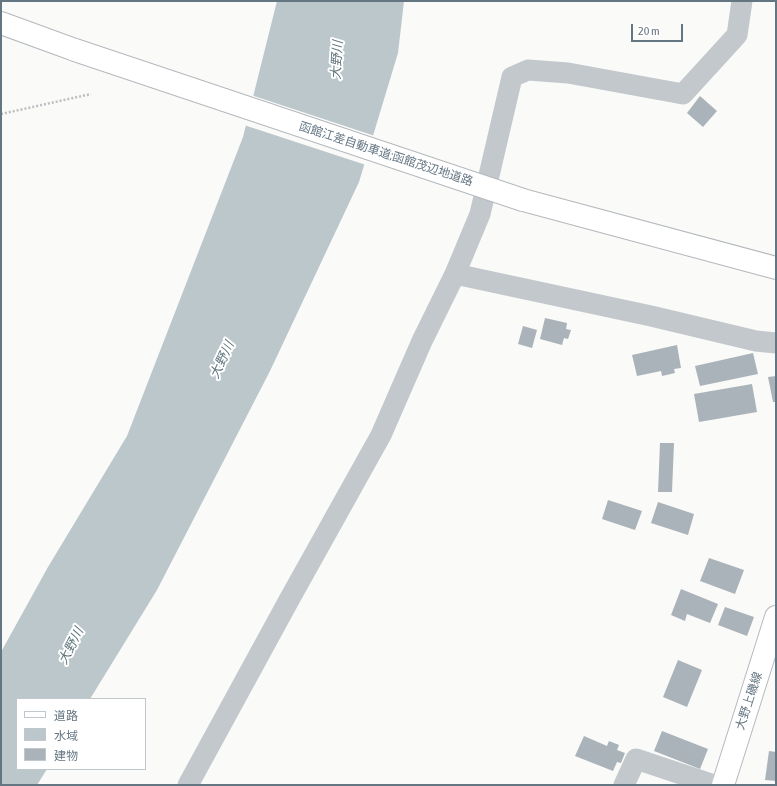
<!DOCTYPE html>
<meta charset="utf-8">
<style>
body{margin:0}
#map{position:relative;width:777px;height:786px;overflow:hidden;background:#fafaf8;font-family:"Asap Condensed","Noto Sans JP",sans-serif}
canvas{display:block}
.frame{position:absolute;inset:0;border:2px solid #657683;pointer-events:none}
.legend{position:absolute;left:16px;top:698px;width:130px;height:72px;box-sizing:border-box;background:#fff;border:1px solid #c1c8cd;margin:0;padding:5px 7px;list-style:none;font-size:12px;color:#657683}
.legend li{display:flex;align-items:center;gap:8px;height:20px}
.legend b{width:20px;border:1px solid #c1c8cd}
.scale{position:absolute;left:631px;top:24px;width:52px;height:18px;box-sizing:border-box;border:2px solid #657683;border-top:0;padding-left:5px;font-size:12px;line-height:14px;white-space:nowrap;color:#657683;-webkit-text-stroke:3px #fff;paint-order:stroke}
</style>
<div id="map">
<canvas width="777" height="786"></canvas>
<div class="frame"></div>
<ul class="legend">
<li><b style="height:5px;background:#fff"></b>道路</li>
<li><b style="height:11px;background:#bbc7cb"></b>水域</li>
<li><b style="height:11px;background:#aab3b9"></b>建物</li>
</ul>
<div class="scale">20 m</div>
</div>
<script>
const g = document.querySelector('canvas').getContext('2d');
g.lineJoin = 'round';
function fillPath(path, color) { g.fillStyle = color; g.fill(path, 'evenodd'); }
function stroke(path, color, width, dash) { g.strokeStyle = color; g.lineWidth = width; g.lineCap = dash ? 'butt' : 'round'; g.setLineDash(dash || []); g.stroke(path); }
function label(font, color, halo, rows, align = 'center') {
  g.font = font + ' "Asap Condensed","Noto Sans JP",sans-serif'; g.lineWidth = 4; g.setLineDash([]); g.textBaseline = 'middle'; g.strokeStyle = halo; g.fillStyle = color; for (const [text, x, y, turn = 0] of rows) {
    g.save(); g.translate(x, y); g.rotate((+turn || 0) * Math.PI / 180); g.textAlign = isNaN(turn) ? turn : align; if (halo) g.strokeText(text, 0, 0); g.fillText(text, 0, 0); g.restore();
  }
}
fillPath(new Path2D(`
 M277,1H404L398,53L359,182L270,371L157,590L90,699H17V769H47L37,785H1V652L48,567L127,436L243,137Z`), '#bbc7cb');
fillPath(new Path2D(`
 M251,95L375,136L366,165L244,125Z`), '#fafaf8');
fillPath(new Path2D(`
 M700,96L717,111L703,127L687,113Z
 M545,318L567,323L566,329L571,330L568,339L564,338L562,345L540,339Z
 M523,326L537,330L532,348L518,344Z
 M677,345L681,368L674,369L675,373L662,376L661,371L637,376L632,355Z
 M753,353L758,374L700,386L695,366Z
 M776,376V402H773L768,377Z
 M752,384L757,412L699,422L694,394Z
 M660,443H674L672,492H658Z
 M608,500L642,511L635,530L602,519Z
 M658,502L694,514L688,535L651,523Z
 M709,558L744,570L735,594L700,581Z
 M681,589L718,604L710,623L687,614L685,621L671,615Z
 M725,607L754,617L747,636L718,625Z
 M678,660L702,670L687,707L663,697Z
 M662,731L708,749L700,769L654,751Z
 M584,736L607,746L609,741L619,745L617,750L625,753L621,763L617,762L613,771L575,756Z
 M769,751L776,752V781L765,780Z`), '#aab3b9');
const major = new Path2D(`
 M723,785L776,617`);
const highway = new Path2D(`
 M1,23L75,50
 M523,200L776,268`);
stroke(major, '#b5babe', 24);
stroke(highway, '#b4b9bd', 24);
stroke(new Path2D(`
 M1,114L91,94`), '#bbbfc2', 2.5, [2, 2]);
stroke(new Path2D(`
 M455,274L651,316L756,341L776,343
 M188,785L289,600L381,435L422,341L455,274L480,214L512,77L528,70L568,73L683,94L737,35L742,1
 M624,785L636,759L714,785`), '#c3c8cc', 21);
stroke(major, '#fff', 22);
stroke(highway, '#fff', 22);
const highwayBridge = new Path2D(`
 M75,50L523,200`);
stroke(highwayBridge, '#b4b9bd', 24, []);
stroke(highwayBridge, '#fff', 22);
label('12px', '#657683', '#fff', [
 ["函館江差自動車道;函館茂辺地道路",386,154,18],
 ["大野上磯線",749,701,-72]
]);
label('italic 13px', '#60757c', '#fff', [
 ["大野川",337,60,-87],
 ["大野川",222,360,-65],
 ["大野川",71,646,-63]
]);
</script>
